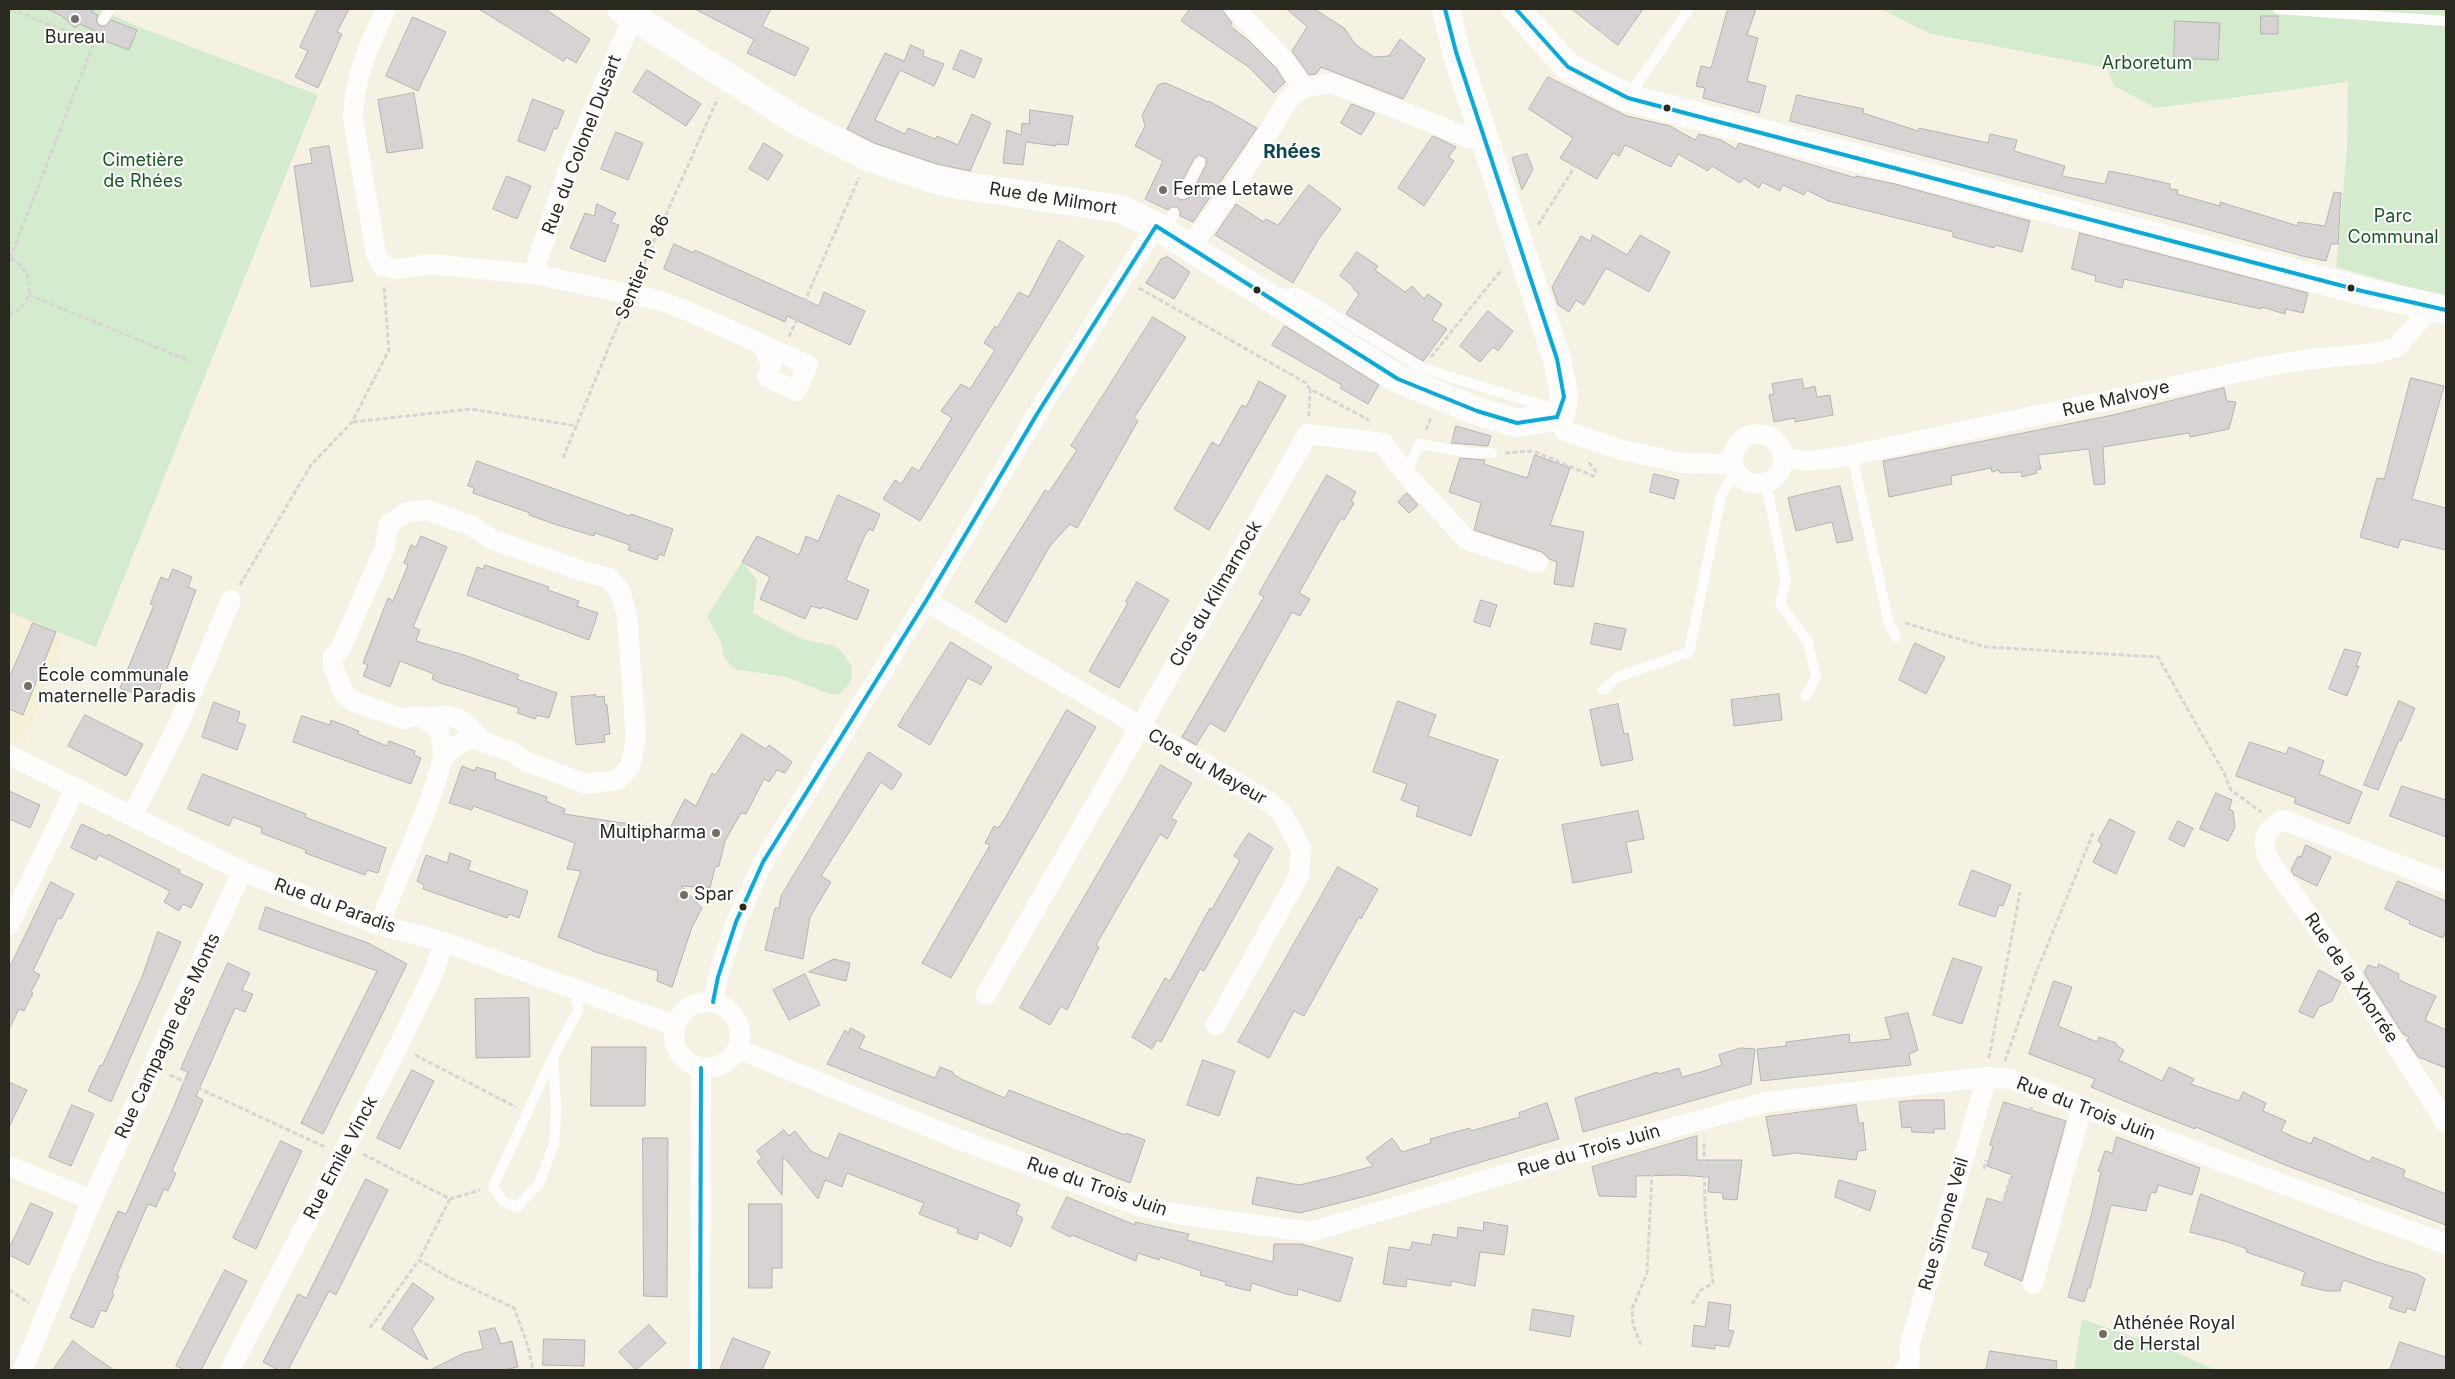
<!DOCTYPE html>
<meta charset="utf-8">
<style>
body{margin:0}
#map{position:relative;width:2455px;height:1379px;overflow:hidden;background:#f5f2e4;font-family:Inter,sans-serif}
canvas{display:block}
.frame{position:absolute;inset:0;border:10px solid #2a2920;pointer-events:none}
</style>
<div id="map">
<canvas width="2455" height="1379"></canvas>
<div class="frame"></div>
</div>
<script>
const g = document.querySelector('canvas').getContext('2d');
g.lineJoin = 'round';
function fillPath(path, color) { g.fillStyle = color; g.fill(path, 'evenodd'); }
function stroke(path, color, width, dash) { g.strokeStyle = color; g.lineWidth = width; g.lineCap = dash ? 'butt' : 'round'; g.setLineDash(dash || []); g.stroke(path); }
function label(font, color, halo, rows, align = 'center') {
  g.font = font + ' Inter,sans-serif'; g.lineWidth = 4; g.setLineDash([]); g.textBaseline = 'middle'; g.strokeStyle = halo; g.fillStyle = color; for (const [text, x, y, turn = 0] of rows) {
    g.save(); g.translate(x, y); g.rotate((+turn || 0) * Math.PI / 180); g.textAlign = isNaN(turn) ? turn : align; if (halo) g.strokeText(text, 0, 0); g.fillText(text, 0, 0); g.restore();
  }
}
fillPath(new Path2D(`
 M9,589L74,616L24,743L9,736Z`), '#f5f0d8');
fillPath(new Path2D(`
 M9,9H99L139,27L318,95L96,647L9,612Z
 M1881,9H2446V298L2336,267L2347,149L2348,82L2156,108L2114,86L2107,68L1928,33Z
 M742,562L757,580L753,613L790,633L806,640L834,646L841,651L851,665L852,676L850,683L840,694H829L787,677L734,669L723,656L722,644L707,616Z
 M2082,1319L2171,1350L2216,1370H2074Z`), '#d5ebcd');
const building = new Path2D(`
 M47,9H95L91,12L98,15L96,21L100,26H106L111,20L137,30L129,50L105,41L106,36L80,24L75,28L62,16Z
 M318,9H349L337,32L342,34L318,88L295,77L308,51L300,47Z
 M479,9H545L590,39L576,63L566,57L564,61Z
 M695,9H771L762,26L809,48L795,76L747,53L754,40Z
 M1190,9H1220L1223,11L1232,23L1230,26L1249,41L1276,68L1285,82L1274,93L1250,68L1181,21Z
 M1287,9H1314L1344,28L1356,45L1374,57L1389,56L1400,39L1425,59L1403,99L1321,67L1316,74L1309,75L1292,51L1307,27Z
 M1572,9H1643L1618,45Z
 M1728,9H1756L1747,35L1758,38L1747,81L1766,86L1759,113L1703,98L1705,88L1696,86L1701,66L1711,68L1712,65Z
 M2261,16H2278V34H2261Z
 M413,17L446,32L418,91L386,76Z
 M2175,21L2220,23L2218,60L2174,58Z
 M911,45L924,51L923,56L944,64L934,86L900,70L875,120L905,134L908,128L935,139L937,136L958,145L972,114L991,123L970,171L937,164L874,143L847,129L885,53L904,61Z
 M961,50L982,59L974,78L953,69Z
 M647,70L701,104L686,126L633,92Z
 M1548,77L1627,116L1670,126L1695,140L1699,134L1721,140L1736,149L1739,143L1856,178V176L1895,184L2030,221L2022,252L1995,245L1994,248L1953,237V232L1828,201L1807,190L1804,195L1783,185L1780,191L1762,182L1759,188L1744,178L1740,183L1712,166L1708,171L1678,154L1671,167L1625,145L1619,156L1613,153L1597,179L1560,158L1573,138L1529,109Z
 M1166,83L1208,102L1209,101L1257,128L1193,222L1180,216V210L1177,207H1171L1168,210L1145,199L1163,161L1135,146L1145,126L1142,115L1158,85ZM1199,155L1206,158V165L1189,198L1180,200L1177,197V191L1194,159Z
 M414,93L423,148L387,153L378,100Z
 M1797,95L1864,109L1863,113L1918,131L1919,128L1988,143L1990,134L2017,140L2014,151L2065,166L2062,176L2105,184L2109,171L2135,176L2170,184V189L2178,190L2177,194L2220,206V202L2298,226V222L2325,226L2334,192L2341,193L2338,244H2331L2326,261L2302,256L2188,224L1790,121Z
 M533,99L564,111L557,129L554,128L545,151L518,141Z
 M1352,104L1375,113L1361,135L1341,123Z
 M1030,110L1073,116L1068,145L1056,144V146L1026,142L1023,165L1003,163L1007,130L1021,135L1022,123L1029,124Z
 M616,132L643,143L628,180L601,169Z
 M1433,136L1456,147L1448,157L1454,161L1424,206L1398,188Z
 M764,143L783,155L768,180L749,169Z
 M329,146L353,281L311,287L294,166L312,163L310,149Z
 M1527,154L1533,169L1522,190L1512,158Z
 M507,176L531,186L517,219L493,209Z
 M1309,185L1341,209L1318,240L1293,283L1215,235L1236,204L1264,222L1266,219L1278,225Z
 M597,204L616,213L611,222L619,225L605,262L570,248L585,213L594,216Z
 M2080,233L2308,293L2303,313L2286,309L2285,314L2262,307L2261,309L2124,279L2122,288L2095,281L2096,276L2072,269Z
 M1593,235L1627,255L1640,235L1670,252L1649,292L1606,268L1584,305L1576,300L1569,312L1558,305L1552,287L1581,236L1590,241Z
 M1059,240L1084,256L920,521L883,499L895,480L901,484L912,467L919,471L952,418L941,411L961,384L970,389L995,350L984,343L995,326L997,328L1019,292L1028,297Z
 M674,244L694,253L695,250L819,306L824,292L865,311L850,345L787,316L785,322L664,269Z
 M1357,252L1378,266L1375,270L1405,292L1412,286L1424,299L1428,294L1442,304L1432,320L1447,329L1423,361L1346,314L1359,294L1353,289L1354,287L1340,276Z
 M1168,257L1190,272L1174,299L1146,283L1161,259Z
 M1488,311L1513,331L1498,351L1493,347L1480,362L1460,346Z
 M1153,317L1186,337L1134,418L1138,421L1077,528L1070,524L1050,546L1006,623L975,602L1037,503L1045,490L1049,492L1077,450L1071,446Z
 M1285,326L1379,385L1368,404L1340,388L1342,385L1272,345Z
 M2411,378L2444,386L2412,499L2446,508V550L2401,539L2398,548L2360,537L2377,478L2384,479Z
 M1802,379L1804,389L1815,386L1817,397L1830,395L1833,415L1795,422V418L1774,422L1769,395L1774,394L1772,384Z
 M1259,381L1286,396L1209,530L1174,509L1212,442L1219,446L1242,405L1246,407Z
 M2224,388L2227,401L2236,402L2229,429L2190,437L2189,433L2103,447L2105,484L2094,485L2089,449L2038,455L2041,469L2036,470L2037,473L2022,477L2021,472L2000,473L1999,470L1992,472L1991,468L1951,476L1952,484L1889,497L1883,461L2113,415Z
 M1456,426L1491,436L1488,446L1452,443Z
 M1535,455L1570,468L1550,525L1584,532L1573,587L1554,584L1557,562L1549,559L1542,552L1474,530L1481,503L1449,492L1460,458L1485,460L1484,464L1527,478Z
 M477,461L630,516L631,514L673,529L664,556L659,554L657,560L628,550L630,545L595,533L594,536L554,524L529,515L530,513L473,493L474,488L468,486Z
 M1654,474L1679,480L1674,499L1650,492Z
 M1327,475L1356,492L1351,501L1354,503L1344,520L1341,518L1299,593L1310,599L1300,616L1292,612L1225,732L1210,723L1196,745L1182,737L1264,597L1259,594Z
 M1840,486L1853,540L1837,543L1832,522L1796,531L1788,498Z
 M1407,493L1418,505L1409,513L1398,502Z
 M838,495L880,514L873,531L869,529L864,537L846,580L869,590L857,620L822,607L821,609L811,606L805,619L760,599L770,577L742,562L757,536L799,555L806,536L818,541Z
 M421,536L447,547L413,627L420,630L416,641L464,655L519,675L517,679L557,693L549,718L537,715L535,719L517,713L519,708L440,683L432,679L434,674L400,661L390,687L363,676L368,665L363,663L388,598L393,601L408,565L404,563L411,545L416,547Z
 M485,565L549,587L548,590L579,601L577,606L598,613L589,640L467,595L477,567L483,569Z
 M173,569L192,577L188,587L196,590L155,701L120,688L154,605L150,604L161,577L168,580Z
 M1137,582L1169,600L1119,688L1089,671L1128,603L1126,602Z
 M1481,600L1497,605L1490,627L1474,622Z
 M33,623L56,632L23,715L9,709V679Z
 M1595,623L1626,629L1621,650L1591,644Z
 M951,642L992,667L981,685L968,678L930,745L898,726Z
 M1915,643L1945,657L1926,694L1899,680Z
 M2345,649L2361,653L2356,666H2359L2347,696L2329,689Z
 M1779,694L1782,720L1734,726L1731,700Z
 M596,695V697L604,696L605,705H607L610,734L604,735L605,742L576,745L571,697Z
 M1398,701L1436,715L1428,736L1498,760L1471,836L1416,816L1419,807L1401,800L1407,784L1373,772Z
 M2399,701L2415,708L2401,741L2399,740L2378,790L2364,785Z
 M214,702L240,712L237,722L246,725L237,750L202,737Z
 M1618,704L1624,734L1628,733L1633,760L1601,766L1590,710Z
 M1067,710L1096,727L951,978L922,963L990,845L985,843L994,826L998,828L1004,820Z
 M85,715L143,744L126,776L68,746Z
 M302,716L330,725L331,720L359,731L358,734L387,746L389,741L415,751L414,755L421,758L411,784L293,742Z
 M742,734L766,749L769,745L792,762L785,773L777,770L769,782L764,779L746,814L741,813L725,841L719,866L715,867L710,888L681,886L702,908L692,927L672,987L657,981L658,971L592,951V950L558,937L581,871L567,869L575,843L473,806L472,810L449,803L462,766L475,771L476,767L496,773L495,779L547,797L546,801L565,809L564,814L669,830L685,799L696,806L712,773L715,775Z
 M2250,742L2286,754L2289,747L2324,761L2319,774L2362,792L2349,824L2294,803L2296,798L2236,776Z
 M869,752L902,774L892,790L881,782L821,876L831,882L810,917L803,959L765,950L775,908H779L781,896Z
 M1161,765L1192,783L1171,818L1177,821L1167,839L1160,834L1096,945L1099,947L1067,1010L1061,1006L1050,1025L1020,1008Z
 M203,774L306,814L305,817L386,848L378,873L367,870L365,875L305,853L306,850L261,833L262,828L233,817L229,826L188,809Z
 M2402,786L2446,800V837L2390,816Z
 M9,791L40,805L30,828L9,819Z
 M2216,793L2232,800L2229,809L2233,811L2235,827L2228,841L2200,829Z
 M1638,811L1644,839L1626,842L1632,872L1573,883L1562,825Z
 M2110,819L2135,832L2116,874L2093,862L2102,844L2098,841Z
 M2178,821L2193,828L2184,847L2169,839Z
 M82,824L107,836L108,834L180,870L179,873L203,884L191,908L183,904L179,911L164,902L170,891L99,855L96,860L71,848Z
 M1249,833L1273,848L1204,971L1200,969L1161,1042L1157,1040L1152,1049L1132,1037L1165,978L1170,981L1210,908L1212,909L1240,860L1234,856Z
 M2306,845L2331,857L2317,886L2294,875L2291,870L2298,856L2301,857Z
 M450,853L471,861L468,870L528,891L519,918L509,914L507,918L423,889L424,885L417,881L426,855L447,863Z
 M1338,867L1378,889L1361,919L1359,917L1304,1016L1294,1011L1269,1058L1238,1042Z
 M1972,870L2011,885L2003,906L1999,905L1995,917L1959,905Z
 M2398,881L2446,901V929L2443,938L2409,924L2410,921L2385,909Z
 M51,882L74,894L61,919L58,918L33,971L40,975L31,992L33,993L24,1011L19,1009L9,1029V969Z
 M266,907L368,943L407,964L323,1134L301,1123L377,971L259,929Z
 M158,932L181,942L111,1102L88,1091L100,1065L102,1066L110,1049L142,977Z
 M1953,958L1982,967L1962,1024L1933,1015Z
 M834,959L850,963L846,981L809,972Z
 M228,963L250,973L242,990L253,994L245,1012L235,1008L196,1096L203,1100L172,1171L176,1173L168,1191L164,1189L156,1207L148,1204L117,1275L119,1276L112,1293L114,1294L106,1312L101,1310L93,1328L70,1318L118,1211L126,1214L174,1106L188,1072L181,1069Z
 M2379,964L2399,974L2398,978L2403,982L2436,996L2425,1020L2446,1030V1068L2418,1057L2407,1040L2409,1037L2403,1034L2364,973L2368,965L2377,968Z
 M2319,970L2341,982L2332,1001L2319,1007L2313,1018L2299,1012Z
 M805,974L820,1005L789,1020L773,990Z
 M2054,981L2072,987L2058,1026L2097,1042L2099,1037L2116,1043V1045L2124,1050L2119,1060L2162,1081L2169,1067L2194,1079L2191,1084L2239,1101L2243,1092L2266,1103L2263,1111L2286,1121L2281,1131L2296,1138L2311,1144L2314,1137L2370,1162L2372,1157L2405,1170L2403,1177L2446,1194V1225L2285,1165L2196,1127L2195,1129L2141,1108L2091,1087L2095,1079L2029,1054Z
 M529,998L530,1057L476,1058L475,999Z
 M1908,1013L1918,1050L1909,1054L1911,1065L1761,1081L1757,1049L1786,1046V1042L1849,1034L1850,1043L1891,1039L1885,1018Z
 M851,1028L865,1036L859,1048L935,1078L940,1067L953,1072V1074L961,1079L1005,1098L1009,1090L1125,1135L1126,1133L1145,1140L1130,1183L827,1064L845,1030L848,1033Z
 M592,1047H646L645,1106H591Z
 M1741,1048L1755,1049L1751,1084L1583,1132L1575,1098L1658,1072L1659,1074L1679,1068L1682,1077L1701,1072L1722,1065L1719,1055Z
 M1203,1060L1235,1071L1219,1116L1187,1105Z
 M412,1070L434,1081L400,1149L377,1138Z
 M9,1082L27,1090L9,1127Z
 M1921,1100H1944L1945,1129H1934V1133L1912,1132L1911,1127L1902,1128L1899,1102Z
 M2004,1102L2066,1121L2022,1281L1984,1265L1989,1253L1972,1248L1987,1198L2003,1203L2012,1175L1987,1166L1993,1146L1990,1145Z
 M1547,1103L1559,1139L1370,1195L1300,1213L1252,1204L1257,1177L1299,1185L1337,1176L1373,1166L1366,1158L1392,1138L1402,1152L1431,1143L1430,1139L1470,1128L1471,1131L1520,1117L1519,1113Z
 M72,1105L94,1114L71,1166L49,1157Z
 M1856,1105L1859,1124L1863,1122L1866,1150L1858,1151L1856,1160L1795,1153L1773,1156L1766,1117Z
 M784,1130L789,1136L795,1131L811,1151L828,1159L839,1133L1020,1204L1016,1214L1023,1218L1011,1247L979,1232L977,1240L957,1233L958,1229L919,1214L924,1203L847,1173L842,1187L825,1180L818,1199L783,1156L782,1195L757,1162L762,1158L757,1151Z
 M1697,1136V1160H1742L1737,1200L1723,1199V1193L1708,1192L1709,1177L1676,1175L1636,1176V1197L1599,1196L1592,1167Z
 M2117,1137L2200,1168L2192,1195L2158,1185L2156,1193L2151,1192L2146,1211L2111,1205L2090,1288H2088L2084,1302L2068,1297L2091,1216L2101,1172L2098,1171L2105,1151L2112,1153Z
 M643,1138H668L667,1297L644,1296Z
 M281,1141L302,1151L256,1249L233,1238Z
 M366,1179L388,1190L336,1295L329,1291L288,1370H278L263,1362L298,1294L306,1298Z
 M1839,1180L1876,1191L1870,1211L1835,1197Z
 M2201,1194L2374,1261L2417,1274L2425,1279L2415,1311L2407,1308L2405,1313L2389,1308L2393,1297L2343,1280L2340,1291H2326L2301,1285L2305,1272L2246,1252L2247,1249L2228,1242L2190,1232Z
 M1067,1197L1135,1225V1222L1189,1234L1187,1240L1273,1262L1274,1244H1301L1353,1258L1340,1302L1298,1289L1297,1296L1286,1294L1252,1283L1250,1291L1225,1285L1226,1282L1200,1275L1201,1271L1160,1257L1159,1260L1138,1253L1136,1261L1072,1235L1070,1237L1052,1228Z
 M31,1203L53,1213L29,1265L9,1255V1249Z
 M749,1204H782V1268H772V1288H749Z
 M1484,1222L1508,1226L1504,1255L1480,1252L1475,1286L1451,1281V1286L1407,1279L1406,1287L1383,1284L1389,1247L1410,1250L1412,1242L1431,1245L1433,1234L1457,1238L1458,1227L1483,1231Z
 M225,1270L247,1281L201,1370H185L176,1366Z
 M413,1283L434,1298L412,1329L428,1360L382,1329Z
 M1709,1302L1731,1305L1728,1330L1734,1331L1729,1347L1715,1345V1349L1692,1346L1694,1325L1705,1327Z
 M1533,1309L1574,1316L1570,1337L1530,1330Z
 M649,1325L666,1343L636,1370L619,1352Z
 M495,1328L501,1344L512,1341L518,1367L503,1370H430L464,1353L483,1349L479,1332Z
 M733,1338L770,1352L762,1370H720Z
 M544,1339L585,1340L584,1366L543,1365Z
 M73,1341L89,1353L114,1370H53Z
 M2400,1342L2446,1357V1370H2390Z
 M1990,1351L2057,1361L2056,1370H1986Z`);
fillPath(building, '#d6d3d2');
stroke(building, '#b5b3b0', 1);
stroke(new Path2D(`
 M11,9L94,42
 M1538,225L1608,114
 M10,258L98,33
 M638,277L718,98
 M1139,288L1306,383L1310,389L1369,420
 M29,295L190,361
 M9,315C36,305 36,269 9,258
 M789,337L859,178
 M1431,357L1502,269
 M1309,416L1310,389
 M353,422L471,409L577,426
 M1426,430L1431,418
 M1505,453L1533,451L1593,476L1596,472L1587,460
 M563,458L623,313
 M240,585L311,465L352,422L389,350L384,286
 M1905,623L1986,647L2158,657L2224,773L2231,790L2261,812
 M415,1055L516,1107
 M1989,1058L2020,892
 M2005,1061L2036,973L2094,831
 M170,1075L325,1147
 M363,1154L450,1199L480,1190
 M1984,1169L1986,1160
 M450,1199L419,1260L448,1277L514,1308L528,1346L533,1370
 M1989,1247L2032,1107
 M9,1290L29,1303
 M1692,1304L1701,1290L1713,1283L1705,1212L1704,1140
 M370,1328L419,1260
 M1641,1345L1633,1325L1632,1309L1647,1273L1653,1153`), '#d6d5d1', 3, [5, 2.5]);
stroke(new Path2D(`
 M2278,9L2446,21
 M103,20L109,9
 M1628,97L1689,9
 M1183,194L1200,162
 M1165,231L1174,213
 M1276,294L1298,293L1422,368L1554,409
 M1852,455L1889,624L1896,637
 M1406,474L1419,444L1471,453H1492
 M1766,483L1786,581L1780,604L1808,642L1816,677L1806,696
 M1603,690L1618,677L1689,652L1721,496L1736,471
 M553,1057L556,1110L554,1144L539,1184L517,1207L503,1201L493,1187L553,1057L578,1011L576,991`), '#fefdfb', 10);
stroke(new Path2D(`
 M386,9C369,45 354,78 353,118L376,254L383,266L398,269L429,264L533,274L658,300L690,312L808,365L796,391L767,377L771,366L763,345
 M1235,9L1285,61L1303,88
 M1190,247L1230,192L1290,98L1303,88L1331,83L1470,138L1486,139
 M533,274L569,168L633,16
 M1565,431L1622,450L1682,463L1734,464
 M1733 459a25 25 0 1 1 50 0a25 25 0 1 1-50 0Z
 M1783,457C1806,464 1828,459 1852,455L2273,365L2311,359L2377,353L2397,347L2432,306
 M926,601L1269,802L1282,813L1301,849L1299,876L1216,1025
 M424,718C455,712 462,718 481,740
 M9,755L242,871L379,925L444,942L674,1025
 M132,816L178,725L231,600
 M2446,883L2284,820C2263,829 2260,844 2271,863L2347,969L2446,1123
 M9,925L76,787
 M379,925L430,800L444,755L464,741L473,738L512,752L527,762L586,784L617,780L630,767L636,738L627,615L620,591L609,578L582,571L491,539L472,526L427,510L407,512L388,525L385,547L341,648L333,657V667L343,692L353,701L403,719L414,716L424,718L439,731L444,755
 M986,995L1308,434L1383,443L1406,474L1467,540L1538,563
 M674 1035a33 33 0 1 1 66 0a33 33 0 1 1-66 0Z
 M713,1002L718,977L736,922L763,862L926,601L1037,414L1156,226
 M738,1049L958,1139L1142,1207L1177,1214L1310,1232L1547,1162L1767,1102L1987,1077L2010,1079L2231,1165L2446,1244
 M9,1166L92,1200
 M2033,1284L2082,1107
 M23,1370L92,1200L242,871
 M230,1370L398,1047L434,972L444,942
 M700,1370L701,1068
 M1904,1370L1909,1366L1910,1344L1987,1077`), '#fefdfb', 20);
stroke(new Path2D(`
 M621,9L797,121L868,157L933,179L959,185L1121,209L1156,226L1398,379L1477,411L1517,423L1557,417L1562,411L1564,393L1557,359L1456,52L1446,9
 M1516,9L1568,67L1628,98L2362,291L2446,310`), '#fefdfb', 28);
stroke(new Path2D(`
 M1516,9L1568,67L1628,98L2362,291L2446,310
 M1156,226L1398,379L1477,411L1517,423L1557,417L1564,397L1557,359L1456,52L1445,9
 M713,1002L718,977L736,922L763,862L926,601L1037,414L1156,226
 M700,1370L701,1068`), '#04abdd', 4);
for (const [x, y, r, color] of [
 [75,19,5,"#716f65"],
 [1667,108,4.5,"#2a2920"],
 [1163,190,5,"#716f65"],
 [2351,288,4.5,"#2a2920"],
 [1257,290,4.5,"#2a2920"],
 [28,686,5,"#716f65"],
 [716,833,5,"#716f65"],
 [684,895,5,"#716f65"],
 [743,907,4.5,"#2a2920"],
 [2103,1334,5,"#716f65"]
]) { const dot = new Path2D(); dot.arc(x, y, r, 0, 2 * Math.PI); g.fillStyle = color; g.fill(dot); stroke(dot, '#fff', 2); }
label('18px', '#2a2920', '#fff', [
 ["Bureau",75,38,"center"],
 ["Ferme Letawe",1173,190],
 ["École communale",38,676],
 ["maternelle Paradis",38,697],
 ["Multipharma",706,833,"right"],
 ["Spar",694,895],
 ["Athénée Royal",2113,1324],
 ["de Herstal",2113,1345]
], 'left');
label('18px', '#1b5724', '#fff', [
 ["Arboretum",2147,64],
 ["Cimetière",143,161],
 ["de Rhées",143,182],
 ["Parc",2393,217],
 ["Communal",2393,238]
]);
label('18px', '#2a2920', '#fff', [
 ["Rue du Colonel Dusart",582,145,-69],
 ["Rue de Milmort",1053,199,9],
 ["Sentier n° 86",643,267,-67],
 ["Rue Malvoye",2116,399,-13],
 ["Clos du Kilmarnock",1216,594,-60],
 ["Clos du Mayeur",1207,767,30],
 ["Rue du Paradis",335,906,20],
 ["Rue de la Xhorrée",2351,978,56],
 ["Rue Campagne des Monts",168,1036,-65],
 ["Rue du Trois Juin",2086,1109,21],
 ["Rue du Trois Juin",1589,1151,-16],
 ["Rue Emile Vinck",341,1158,-62],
 ["Rue du Trois Juin",1097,1187,19],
 ["Rue Simone Veil",1944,1224,-74]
]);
label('bold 19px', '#0a4951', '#fff', [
 ["Rhées",1292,152]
]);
</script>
